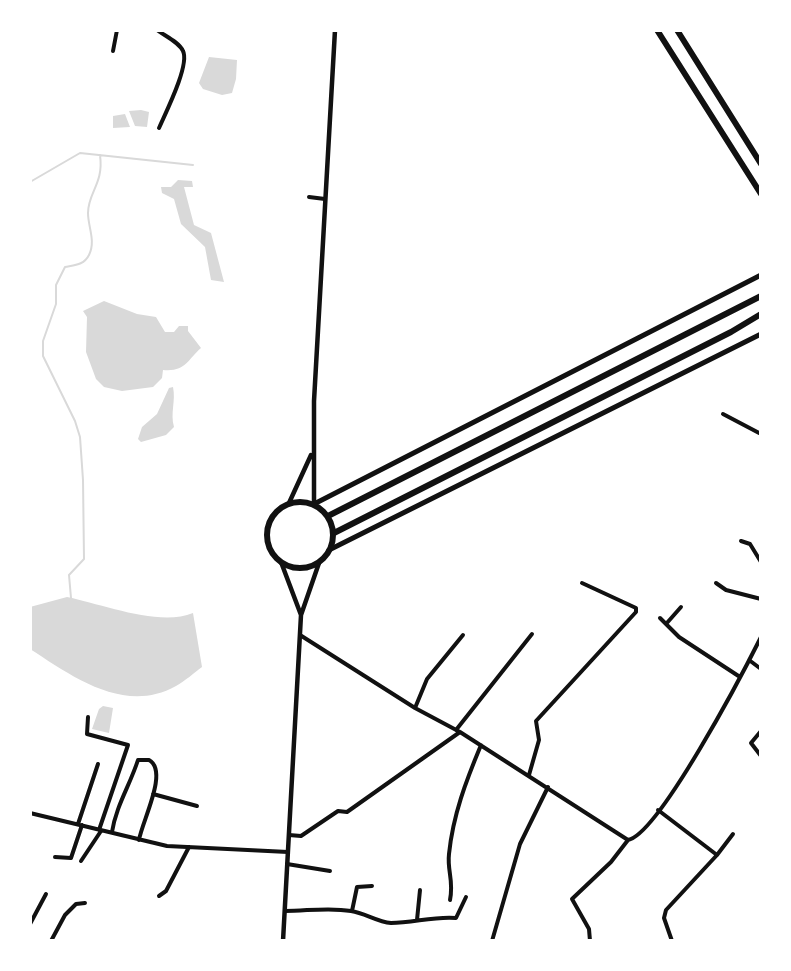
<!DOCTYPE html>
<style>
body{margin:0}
#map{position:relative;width:791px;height:971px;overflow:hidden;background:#fff;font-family:Montserrat,sans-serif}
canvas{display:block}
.frame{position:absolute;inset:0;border:32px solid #fff;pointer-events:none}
</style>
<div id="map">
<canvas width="791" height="971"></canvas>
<div class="frame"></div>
</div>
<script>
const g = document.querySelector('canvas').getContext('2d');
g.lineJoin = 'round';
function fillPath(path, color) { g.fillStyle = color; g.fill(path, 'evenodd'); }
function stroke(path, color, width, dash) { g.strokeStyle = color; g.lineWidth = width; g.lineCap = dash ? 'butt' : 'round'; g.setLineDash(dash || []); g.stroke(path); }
fillPath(new Path2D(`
 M209,57L237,60L236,79L232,93L222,95L203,89L199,83Z
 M141,110L149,112L147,127L135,126L129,111Z
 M125,114L130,127L113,128V116Z
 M178,180L192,181L193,187H184L194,225L211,233L224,282L211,280L205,247L181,224L174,199L162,193L161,187H171Z
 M104,301L137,314L156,317L165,332H174L179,326H188V331L201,348C187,360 186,372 163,370L162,378L153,387L122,391L104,387L96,379L86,352L87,317L83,311Z
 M173,387C176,401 170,413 174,427L166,435L141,442L138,439L142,427L157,414L169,388Z
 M67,597C102,604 159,627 193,613L202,667C194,673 185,681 176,686C124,715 72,676 30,649V607Z
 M103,706L113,708L109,733L92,729L99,709Z`), '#d9d9d9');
stroke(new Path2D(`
 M30,182L80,153L193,165
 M71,598L69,575L84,559L83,480L80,437L75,421L43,356V341L56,304V285L65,267C75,265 84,265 89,255C96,241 88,227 88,213C88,192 104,184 100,155`), '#d9d9d9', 2);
stroke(new Path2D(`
 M157,30C165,36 179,42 183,51C190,65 165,114 159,128
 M113,51L117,30
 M309,197L325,199
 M723,414L761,434
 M741,541L750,544L761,562
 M716,583L726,590L761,599
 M660,618L679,637L740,677
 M666,624L681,607
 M300,635L415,708L460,732L628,840C659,834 744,671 761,637
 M749,660L761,669
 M415,708L427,679L463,635
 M88,717L87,734L128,745L99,830
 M456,730L532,634
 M761,731L751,743L761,756
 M529,775L539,740L536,721L636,612V608L582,583
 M153,794L197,806
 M658,810L717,855L666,910L664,918L672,941
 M30,813L167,846L288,852
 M78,824L98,764
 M112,832C116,806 130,785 138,760H149C169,771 142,821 139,840
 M289,835L301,836L338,811L347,812L460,732
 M717,855L733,834
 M55,857L71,858L82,825
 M81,861L101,831
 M287,864L330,871
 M159,896L166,891L189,847
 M450,900C454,880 447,871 449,854C453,815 466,781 481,745
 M285,911C307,911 329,907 351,911C365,913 377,922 391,923C413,923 434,916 456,918L466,897
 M352,911L357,887L372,886
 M417,920L420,890
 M30,924L46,894
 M51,941L65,915L76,904L85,903
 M492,941L520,844L548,787
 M590,941L589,929L572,899L611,862L628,840`), '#111', 4);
stroke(new Path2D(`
 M289,503L311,455
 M314,504V401L335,30
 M281,562L301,615
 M283,941L301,615L319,563`), '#111', 4.5);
stroke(new Path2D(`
 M314,504L761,275
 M329,550L761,334`), '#111', 5);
stroke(new Path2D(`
 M657,30L761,194
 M677,30L761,164
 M267 535a33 33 0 1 1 66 0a33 33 0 1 1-66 0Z
 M328,516L761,296
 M334,533L731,332L761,314`), '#111', 6);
</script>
